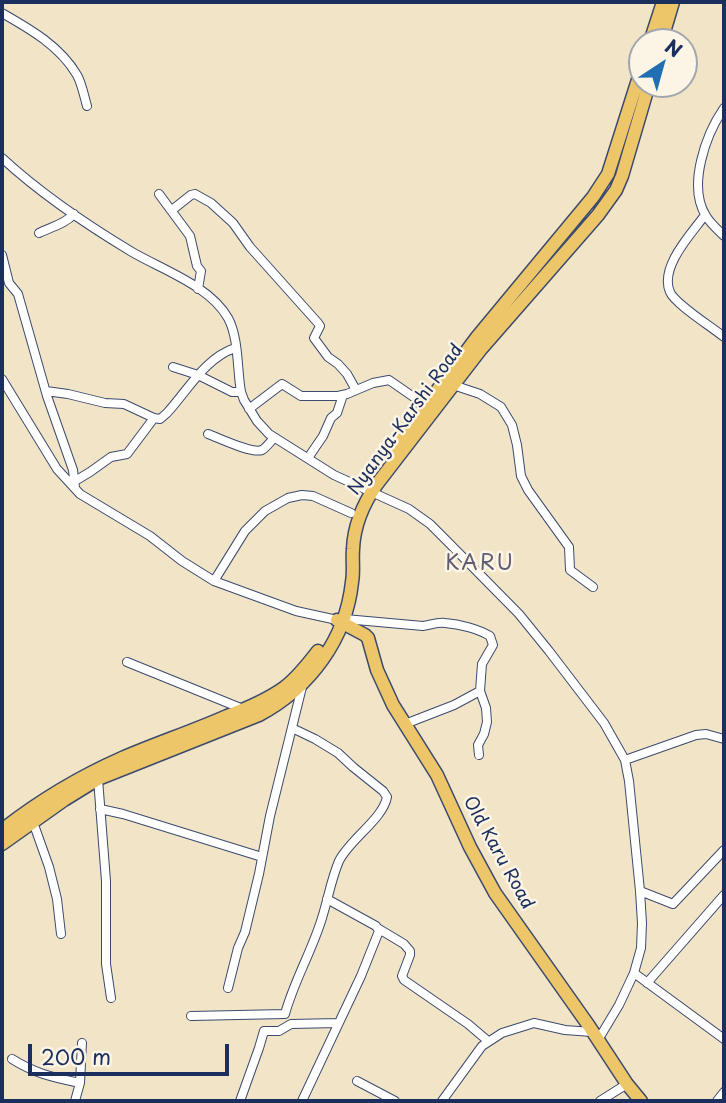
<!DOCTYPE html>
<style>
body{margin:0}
#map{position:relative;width:726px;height:1103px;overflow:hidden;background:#f2e4c6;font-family:"Playpen Sans",sans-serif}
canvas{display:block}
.frame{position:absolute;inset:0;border:4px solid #1b2f5e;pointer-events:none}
.north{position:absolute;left:628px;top:28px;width:70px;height:70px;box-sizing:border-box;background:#fcf5e5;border:2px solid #a2a6af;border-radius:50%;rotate:36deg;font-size:19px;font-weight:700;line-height:28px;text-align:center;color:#1b2f5e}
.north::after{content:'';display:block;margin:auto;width:24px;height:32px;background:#1f6fb2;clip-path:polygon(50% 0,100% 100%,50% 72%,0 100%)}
.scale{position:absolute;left:28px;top:1044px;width:201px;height:32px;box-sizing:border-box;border:4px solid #1b2f5e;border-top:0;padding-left:9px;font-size:21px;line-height:24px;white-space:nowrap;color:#1b2f5e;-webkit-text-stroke:5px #fcf5e5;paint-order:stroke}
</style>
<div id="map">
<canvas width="726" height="1103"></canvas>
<div class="frame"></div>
<div class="north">N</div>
<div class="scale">200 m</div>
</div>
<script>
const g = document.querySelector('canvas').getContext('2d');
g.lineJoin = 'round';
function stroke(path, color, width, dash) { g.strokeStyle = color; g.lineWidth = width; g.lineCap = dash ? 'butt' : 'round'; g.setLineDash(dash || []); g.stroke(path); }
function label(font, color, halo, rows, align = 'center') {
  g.font = font + ' "Playpen Sans",sans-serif'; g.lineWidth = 5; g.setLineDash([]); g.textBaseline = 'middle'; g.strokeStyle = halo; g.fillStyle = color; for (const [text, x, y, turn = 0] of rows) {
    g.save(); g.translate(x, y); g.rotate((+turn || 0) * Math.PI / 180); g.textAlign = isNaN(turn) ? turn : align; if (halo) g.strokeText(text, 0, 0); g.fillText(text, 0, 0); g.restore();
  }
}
const minor = new Path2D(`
 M2,13C30,29 60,46 77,75C82,84 84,96 87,106
 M724,108C706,134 687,186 706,216C710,223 718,230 724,236
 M2,158C41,194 87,225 132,252C163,270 210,286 228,318C239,338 237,370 241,392L244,400L257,421L269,434L334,475L409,509L430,524L446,540L519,614L549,651L604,723L625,760L629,781L640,891L642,923L641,948L634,973L619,1005L598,1040
 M159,194L190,236L197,266L201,271L198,289
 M172,210L191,195L195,194L211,203L233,223L250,247L318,323L320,326L314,338L328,357L338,364L347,374L356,390
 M705,215C692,233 659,267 670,292C675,304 712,327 724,337
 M39,233C51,227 65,224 74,214
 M2,255L9,283L18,294L47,396L73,470L75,488
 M173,367L198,375L232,392H241
 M2,379L57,469L80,494L150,536L182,561L214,581L296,611L337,620
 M453,385L480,394L501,407L512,425L517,445L521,476L528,490L569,547L570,570L593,587
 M46,391L68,394L105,403L124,404L154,418L160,419L167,413C188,390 205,358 235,348
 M249,409L282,384L301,396H338L347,394L373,383L389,380L425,405
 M208,434C219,438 252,454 262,450C266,448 271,441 274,438
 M308,458L323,436L331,418L337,413L343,395
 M75,481L90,472L111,457L127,454L154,418
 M214,581L245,531L265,511L288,498L302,495L313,496L351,513
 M345,619L423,626C431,625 437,622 445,623C460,624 478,629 490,636L493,645L482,664L480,691L486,708L487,722L484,734L478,745L479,755
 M127,662L243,709
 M405,724L454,705L480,691
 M625,760L696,735L706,734L724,739
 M98,779L106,881V964L111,998
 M100,809L123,814L262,857
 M33,822L49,867L57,899L61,934
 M640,891L673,904L724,850
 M379,929L404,944L410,951V955L402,976L404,980L468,1024L488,1041
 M634,973L724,1039
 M647,983L724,895
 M228,988L238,948L245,932L259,874L270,816L303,683
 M191,1016L285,1014C294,981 312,951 322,918C328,899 331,880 339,861C350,839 383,819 387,797L383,791L353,767L338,753L315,739L292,728
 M12,1059C36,1074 52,1077 80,1083
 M357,1081L395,1101
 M75,1101L80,1083L82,1043
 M240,1101L259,1048L264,1031H279L291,1024L338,1023
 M302,1101L361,976L379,931L376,926L327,899
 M442,1101L482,1046L502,1033L534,1023L565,1030L592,1032
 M600,1101L627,1084
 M717,1101L724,1092`);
const primary = new Path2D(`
 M650,42L663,2
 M661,42L673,2
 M389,455L477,337L593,197L608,174L642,67
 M337,620L365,635L368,638L377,670L393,705L437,775L470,847L495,893L589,1026L627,1084L641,1101
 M2,830C39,801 79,777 122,758C157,743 193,731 227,716C248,708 267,700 285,687C298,677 308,664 318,651
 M2,844L64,800L98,779L259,715C310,688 346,639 352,582C354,571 352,560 353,549C354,524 363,504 377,484L481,349L598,215L616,190L622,176L649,84`);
stroke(minor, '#3b4a6e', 10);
stroke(primary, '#3b4a6e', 15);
stroke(minor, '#fff', 8);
stroke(primary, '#ecc669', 12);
label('18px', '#1b2f5e', '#fcf5e5', [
 ["Nyanya-Karshi Road",406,420,-54],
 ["Old Karu Road",498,853,61]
]);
g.letterSpacing = '2px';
label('21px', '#615b73', '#fcf5e5', [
 ["KARU",480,564]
]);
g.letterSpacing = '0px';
</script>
